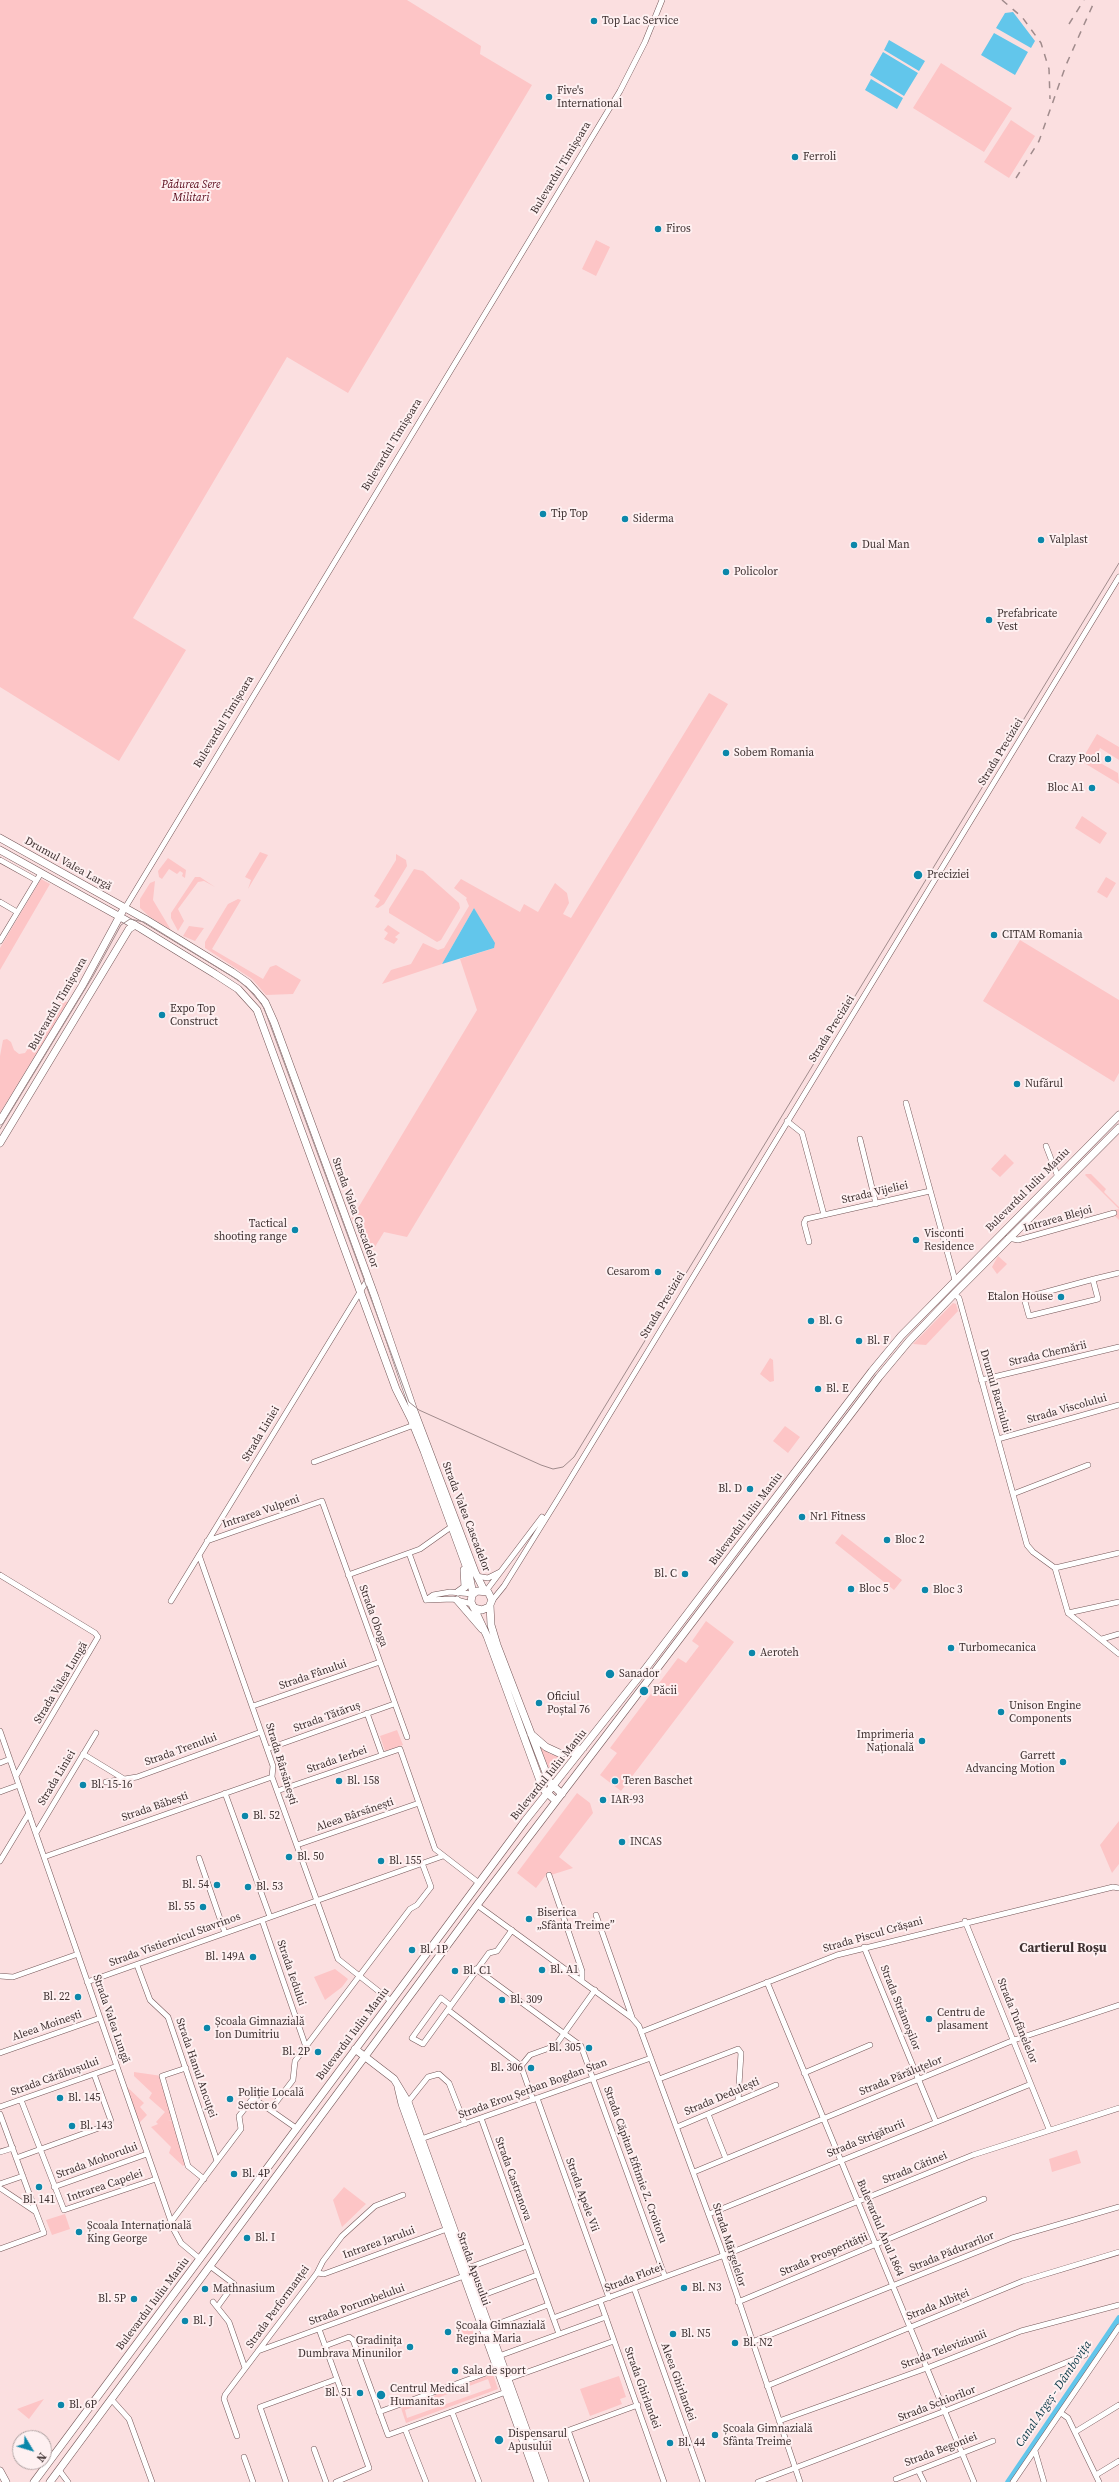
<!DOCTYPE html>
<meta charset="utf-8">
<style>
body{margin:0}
#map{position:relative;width:1119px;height:2482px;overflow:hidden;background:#fbdfe0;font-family:"Source Serif 4",serif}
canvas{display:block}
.north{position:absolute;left:12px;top:2430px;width:40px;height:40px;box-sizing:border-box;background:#fef0f1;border:1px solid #b1a4a4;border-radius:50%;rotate:128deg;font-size:11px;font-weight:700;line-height:16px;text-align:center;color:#3e3131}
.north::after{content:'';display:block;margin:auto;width:14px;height:18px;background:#0b87aa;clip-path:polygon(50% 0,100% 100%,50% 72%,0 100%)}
</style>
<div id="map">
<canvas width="1119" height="2482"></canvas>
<div class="north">N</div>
</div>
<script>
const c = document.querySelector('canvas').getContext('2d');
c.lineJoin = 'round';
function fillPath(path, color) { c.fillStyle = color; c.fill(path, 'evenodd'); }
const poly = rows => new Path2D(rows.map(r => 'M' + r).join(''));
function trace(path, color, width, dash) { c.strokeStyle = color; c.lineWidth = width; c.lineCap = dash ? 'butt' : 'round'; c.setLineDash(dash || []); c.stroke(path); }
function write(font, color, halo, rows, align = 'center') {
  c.font = font + ' "Source Serif 4",serif'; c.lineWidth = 4; c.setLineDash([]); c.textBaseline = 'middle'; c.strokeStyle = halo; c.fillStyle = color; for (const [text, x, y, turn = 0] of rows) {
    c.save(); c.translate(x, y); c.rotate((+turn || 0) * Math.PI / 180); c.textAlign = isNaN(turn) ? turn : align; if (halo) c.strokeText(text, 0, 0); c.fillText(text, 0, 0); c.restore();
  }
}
fillPath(poly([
 [0,0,407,0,481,46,480,54,532,85,348,393,287,357,133,618,186,650,119,761,0,687],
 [941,63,1012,108,984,152,913,108],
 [1011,120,1035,136,1009,178,984,162],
 [596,240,610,247,596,276,582,269],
 [709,693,728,704,407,1237,384,1232,367,1260,352,1218,477,1010,460,959,494,948,474,908,442,964,382,984,391,970,411,964,423,943,438,950,444,948,469,906,466,899,467,898,454,888,461,879,520,912,524,904,538,912,555,883,567,893,569,903,563,914,571,918],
 [1097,734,1119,747,1119,760,1100,748,1095,760,1118,773,1119,784,1081,761],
 [1082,816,1107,833,1100,844,1075,828],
 [260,852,268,855,248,889,251,880,245,877],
 [396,854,406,860,407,866,384,904,378,908,375,907,380,900,374,896,396,860],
 [168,858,186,870,185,878,182,876,183,873,180,871,177,874,169,869,162,879,159,877,158,871],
 [414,869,423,871,459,903,460,908,441,940,437,942,389,913,389,909],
 [195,877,200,877,215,887,204,881,198,882,178,909,184,921,178,931,171,918,171,913],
 [1106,877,1116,883,1107,898,1097,892],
 [41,879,50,884,0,970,0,948],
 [155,881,153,900,171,930,150,917,140,908,140,899,150,883],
 [238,899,241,900,212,949,263,979,270,967,276,965,301,980,293,994,266,995,252,979,205,948,205,942,228,904],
 [388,925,400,933,395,937,398,939,394,944,384,939,388,933,384,930],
 [189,926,204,928,195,941,183,936],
 [1020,940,1119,1000,1119,1073,1114,1082,983,1001],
 [61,1001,68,1002,0,1113,0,1056,3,1040,7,1039,11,1042,14,1050,19,1054,25,1053],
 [1005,1154,1014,1163,1000,1177,991,1169],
 [1086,1174,1091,1174,1106,1189,1104,1192,1119,1207,1119,1220,1115,1216,1114,1210,1119,1209,1085,1175],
 [998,1256,1007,1264,997,1274,992,1267],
 [953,1303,956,1304,958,1311,926,1345,913,1344],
 [770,1358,773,1360,774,1381,770,1382,760,1374],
 [785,1426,800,1437,788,1453,773,1441],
 [842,1534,902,1580,894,1590,835,1543],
 [706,1621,734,1642,621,1791,600,1775,617,1753,610,1748,678,1658,686,1663,699,1646,692,1641],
 [397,1730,403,1745,385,1751,380,1736],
 [540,1747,550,1754,562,1758,551,1773],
 [577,1793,590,1803,593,1813,559,1857,573,1868,551,1875,549,1871,536,1888,517,1873],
 [1119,1821,1119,1864,1112,1873,1100,1845],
 [335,1969,348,1979,342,1987,325,2000,314,1977],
 [134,2072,162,2076,174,2119,168,2121,174,2120,187,2163,183,2166,169,2153,171,2147,151,2127,158,2124,156,2122,165,2112,149,2098,152,2093,134,2076],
 [124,2084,144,2103,140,2107,147,2115,137,2125],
 [1077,2150,1081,2163,1052,2172,1049,2159],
 [344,2187,366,2204,342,2227,333,2200],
 [65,2214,70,2229,52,2235,46,2220],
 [471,2326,476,2341,467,2344,461,2329],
 [493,2374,498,2389,406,2423,401,2408],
 [488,2379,491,2388,407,2418,405,2410],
 [619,2376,626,2397,620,2399,622,2404,590,2416,580,2389],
 [44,2399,29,2419,17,2409]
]), '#fdc5c6');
fillPath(poly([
 [1013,12,1035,41,1031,48,996,28,1005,13],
 [994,33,1028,52,1015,75,981,55],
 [889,40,925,61,919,71,884,50],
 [883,52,918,73,904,96,870,75],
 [871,79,903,98,897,109,865,90],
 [474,908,495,943,494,948,442,964]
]), '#62c6eb');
trace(poly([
 [1008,2482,1119,2318]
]), '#62c6eb', 5.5);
const minor = poly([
 [0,860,36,880],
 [0,902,17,912],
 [125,908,620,91,645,42,662,0],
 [0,941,41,873],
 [906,1103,955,1280],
 [787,1121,802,1133,824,1215],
 [860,1139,876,1204],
 [1046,1146,1058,1177],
 [1008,1238,1018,1240,1114,1213],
 [809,1242,804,1223,806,1219,930,1191],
 [1093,1280,1098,1299,1029,1316,1024,1298,1094,1279,1119,1273],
 [954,1294,959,1298,1027,1545,1033,1552,1055,1568,1068,1613,1119,1654],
 [981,1380,1119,1347],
 [998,1439,1119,1405],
 [314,1462,414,1425],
 [1013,1494,1088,1465],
 [207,1541,322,1501,407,1737],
 [409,1553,426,1600],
 [199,1555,273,1766,272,1777,338,1959,391,2001],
 [1055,1568,1119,1553],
 [0,1575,95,1633,98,1637,16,1776],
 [348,1575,420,1549,451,1527],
 [476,1576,488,1578,500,1572],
 [486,1591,542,1517],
 [426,1600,433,1595,450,1592,473,1594],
 [426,1600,453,1599,472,1604],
 [171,1601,368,1279],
 [491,1602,504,1586,558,1499,1119,577],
 [1068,1613,1119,1602],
 [1102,1639,1119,1634],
 [253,1706,380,1662],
 [367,1713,382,1755],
 [0,1731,174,2230,181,2243,200,2259],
 [267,1749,394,1704],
 [83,1754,124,1779],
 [0,1763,10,1759],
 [106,1782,137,1777,261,1732],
 [277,1791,400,1749,435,1849,479,1883],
 [0,1792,19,1785],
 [225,1793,270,1917],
 [36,1833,96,1733],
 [297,1845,419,1803],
 [44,1857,272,1777],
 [199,1858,225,1933],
 [0,1861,29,1813],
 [549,1875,582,1971,582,1981],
 [477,1905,632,2018,639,2026,721,2248,800,2482],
 [596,1915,632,2017],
 [262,1920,306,2047],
 [965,1921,1049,2129],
 [864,1947,936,2122],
 [137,1965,150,2000,168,2017,217,2161],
 [476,1969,581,2046,665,2277],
 [0,1976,13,1977,78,1954],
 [87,1982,443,1856],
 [767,1982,974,2482],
 [450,2005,441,1998,412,2038,423,2044,489,1953,497,1951,512,1930],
 [448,2010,521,2066,533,2100],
 [641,2032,837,1955,1113,1887,1119,1888],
 [0,2053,100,2018],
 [521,2066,530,2055,555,2046,595,1990],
 [186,2068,162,2076,188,2166,204,2179],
 [804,2073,870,2045],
 [659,2079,738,2049,741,2053,738,2101],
 [537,2098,609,2298],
 [21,2100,64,2210,156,2179],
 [408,2102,428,2077,439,2074,449,2083,465,2124],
 [0,2107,117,2066],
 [271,2109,293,2080,295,2061,410,1909,417,1905,431,1887,422,1863],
 [0,2114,36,2212],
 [708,2114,726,2159],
 [481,2118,559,2334],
 [677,2127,776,2085],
 [421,2139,651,2058],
 [0,2152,13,2148],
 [16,2158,110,2124,111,2121,94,2074],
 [694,2172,1014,2040,1119,2005],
 [0,2184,23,2176],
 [54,2187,147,2154],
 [0,2188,36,2212,44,2233,0,2249],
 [709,2214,1031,2084],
 [171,2222,241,2129,239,2116,253,2098,296,2128],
 [210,2266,234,2284,218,2306],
 [468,2268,527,2246],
 [317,2273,324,2274,447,2229],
 [634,2288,703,2482],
 [478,2297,537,2275],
 [600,2301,664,2482],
 [213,2302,229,2322,245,2368],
 [738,2302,984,2199],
 [553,2318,730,2253,973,2155,1119,2108],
 [489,2327,548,2305],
 [319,2329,369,2468,336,2482],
 [752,2342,1012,2238,1119,2207],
 [325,2346,349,2337,353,2340,388,2435,506,2392],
 [258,2351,464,2276],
 [499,2356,606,2317],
 [508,2379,614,2341],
 [767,2386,1023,2281,1119,2252],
 [111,2399,129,2419,152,2482],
 [379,2412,497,2369],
 [452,2412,479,2482],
 [1061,2413,1068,2418,1099,2482],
 [779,2421,927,2368,1021,2331,1119,2305],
 [405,2429,426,2482],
 [568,2430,587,2482],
 [1075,2432,1119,2405],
 [237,2436,224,2399,225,2395,317,2273,323,2261,342,2236,375,2206,403,2195],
 [531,2444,638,2405],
 [314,2449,326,2482],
 [1035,2451,1044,2482],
 [244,2457,253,2482],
 [59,2470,68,2482],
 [918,2470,924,2482],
 [1096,2475,1119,2461],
 [896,2479,993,2441],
 [286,2482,260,2407,337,2379],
 [758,2482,945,2411,1085,2355],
 [1013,2482,1119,2327]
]);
const major = poly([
 [0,838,145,919,232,972,248,983,265,1002,274,1022,375,1297,414,1411,475,1572,484,1590],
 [0,850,140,928,215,974,238,989,257,1010,396,1389,411,1419,424,1451,469,1574,473,1594],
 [0,1121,82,986,122,912],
 [0,1143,129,929,135,925],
 [458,1592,465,1587,464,1570],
 [457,1600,482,1629],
 [490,1605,491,1625,497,1645,550,1783,562,1794],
 [474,1608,482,1610,489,1607,492,1600,488,1592,477,1591,472,1595,471,1602,487,1636,543,1789,556,1801],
 [531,1734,546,1747,559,1753,569,1753,583,1748],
 [355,2049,394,2079,408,2102,545,2482],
 [398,2087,402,2104,538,2482],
 [0,2471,6,2482],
 [34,2482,525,1821,646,1668,872,1371,901,1336,1119,1115],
 [50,2482,477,1905,879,1377,909,1341,954,1294,1119,1128]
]);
trace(minor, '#745758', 6);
trace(major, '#745758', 8);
trace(minor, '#fff', 5);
trace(major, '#fff', 7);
trace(poly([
 [0,1129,93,976,121,925,130,919,144,922,238,980,254,994,264,1008,409,1402,419,1410,541,1465,553,1469,563,1467,574,1457,1119,563]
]), '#a08b8c', 1);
trace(poly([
 [1002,0,1022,17,1041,43,1049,69,1050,99],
 [1069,24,1084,0],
 [1016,178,1039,141,1066,65,1095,0]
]), '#a08b8c', 1.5, [7, 7]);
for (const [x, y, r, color] of [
 [594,21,4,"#0b87aa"],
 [549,97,4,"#0b87aa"],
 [795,157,4,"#0b87aa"],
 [658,229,4,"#0b87aa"],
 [543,514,4,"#0b87aa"],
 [625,519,4,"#0b87aa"],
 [1041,540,4,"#0b87aa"],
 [854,545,4,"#0b87aa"],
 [726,572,4,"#0b87aa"],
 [989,620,4,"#0b87aa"],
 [726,753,4,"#0b87aa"],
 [1108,759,4,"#0b87aa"],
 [1092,788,4,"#0b87aa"],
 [918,875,5,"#0b87aa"],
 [994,935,4,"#0b87aa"],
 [162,1015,4,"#0b87aa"],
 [1017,1084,4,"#0b87aa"],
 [295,1230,4,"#0b87aa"],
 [916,1240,4,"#0b87aa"],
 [658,1272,4,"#0b87aa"],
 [1061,1297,4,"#0b87aa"],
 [811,1321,4,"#0b87aa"],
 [859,1341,4,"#0b87aa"],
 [818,1389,4,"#0b87aa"],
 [750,1489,4,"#0b87aa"],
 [802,1517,4,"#0b87aa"],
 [887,1540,4,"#0b87aa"],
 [685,1574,4,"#0b87aa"],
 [851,1589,4,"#0b87aa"],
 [925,1590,4,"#0b87aa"],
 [951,1648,4,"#0b87aa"],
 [752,1653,4,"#0b87aa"],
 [610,1674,5,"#0b87aa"],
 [644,1691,5,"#0b87aa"],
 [539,1703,4,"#0b87aa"],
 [1001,1712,4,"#0b87aa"],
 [922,1741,4,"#0b87aa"],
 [1063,1762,4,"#0b87aa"],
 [339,1781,4,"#0b87aa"],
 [615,1781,4,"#0b87aa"],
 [83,1785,4,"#0b87aa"],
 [603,1800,4,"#0b87aa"],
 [245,1816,4,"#0b87aa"],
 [622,1842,4,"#0b87aa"],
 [289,1857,4,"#0b87aa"],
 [381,1861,4,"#0b87aa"],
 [217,1885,4,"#0b87aa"],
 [248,1887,4,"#0b87aa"],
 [203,1907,4,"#0b87aa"],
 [529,1919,4,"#0b87aa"],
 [412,1950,4,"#0b87aa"],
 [253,1957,4,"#0b87aa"],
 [542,1970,4,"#0b87aa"],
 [455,1971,4,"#0b87aa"],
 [78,1997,4,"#0b87aa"],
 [502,2000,4,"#0b87aa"],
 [929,2019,4,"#0b87aa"],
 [207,2028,4,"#0b87aa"],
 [589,2048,4,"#0b87aa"],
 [318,2052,4,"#0b87aa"],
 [531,2068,4,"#0b87aa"],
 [60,2098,4,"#0b87aa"],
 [230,2099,4,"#0b87aa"],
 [72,2126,4,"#0b87aa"],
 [234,2174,4,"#0b87aa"],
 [39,2187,4,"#0b87aa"],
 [79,2232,4,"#0b87aa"],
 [247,2238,4,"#0b87aa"],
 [684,2288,4,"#0b87aa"],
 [205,2289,4,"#0b87aa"],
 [134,2299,4,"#0b87aa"],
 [185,2321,4,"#0b87aa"],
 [448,2332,4,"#0b87aa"],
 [673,2334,4,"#0b87aa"],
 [735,2343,4,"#0b87aa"],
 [410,2347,4,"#0b87aa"],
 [455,2371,4,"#0b87aa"],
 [360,2393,4,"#0b87aa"],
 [381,2395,5,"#0b87aa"],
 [61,2405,4,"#0b87aa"],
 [715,2435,4,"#0b87aa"],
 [499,2440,5,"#0b87aa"],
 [670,2443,4,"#0b87aa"]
]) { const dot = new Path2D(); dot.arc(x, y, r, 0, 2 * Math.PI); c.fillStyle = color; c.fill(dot); trace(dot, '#fef0f1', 1.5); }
write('11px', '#3e3131', '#fef0f1', [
 ["Top Lac Service",602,21],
 ["Five's",557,91],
 ["International",557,104],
 ["Ferroli",803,157],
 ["Firos",666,229],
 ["Tip Top",551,514],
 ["Siderma",633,519],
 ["Valplast",1049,540],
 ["Dual Man",862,545],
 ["Policolor",734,572],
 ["Prefabricate",997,614],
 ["Vest",997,627],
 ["Sobem Romania",734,753],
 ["Crazy Pool",1100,759,"right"],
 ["Bloc A1",1084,788,"right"],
 ["Preciziei",927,875],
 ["CITAM Romania",1002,935],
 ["Expo Top",170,1009],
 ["Construct",170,1022],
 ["Nufărul",1025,1084],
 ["Tactical",287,1224,"right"],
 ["shooting range",287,1237,"right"],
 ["Visconti",924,1234],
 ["Residence",924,1247],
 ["Cesarom",650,1272,"right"],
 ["Etalon House",1053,1297,"right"],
 ["Bl. G",819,1321],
 ["Bl. F",867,1341],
 ["Bl. E",826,1389],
 ["Bl. D",742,1489,"right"],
 ["Nr1 Fitness",810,1517],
 ["Bloc 2",895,1540],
 ["Bl. C",677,1574,"right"],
 ["Bloc 5",859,1589],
 ["Bloc 3",933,1590],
 ["Turbomecanica",959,1648],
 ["Aeroteh",760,1653],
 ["Sanador",619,1674],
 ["Păcii",653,1691],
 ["Oficiul",547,1697],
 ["Poștal 76",547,1710],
 ["Unison Engine",1009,1706],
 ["Components",1009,1719],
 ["Imprimeria",914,1735,"right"],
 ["Națională",914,1748,"right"],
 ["Garrett",1055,1756,"right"],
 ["Advancing Motion",1055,1769,"right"],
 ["Bl. 158",347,1781],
 ["Teren Baschet",623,1781],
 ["Bl. 15-16",91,1785],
 ["IAR-93",611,1800],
 ["Bl. 52",253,1816],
 ["INCAS",630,1842],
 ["Bl. 50",297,1857],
 ["Bl. 155",389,1861],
 ["Bl. 54",209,1885,"right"],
 ["Bl. 53",256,1887],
 ["Bl. 55",195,1907,"right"],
 ["Biserica",537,1913],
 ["„Sfânta Treime”",537,1926],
 ["Bl. 1P",420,1950],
 ["Bl. 149A",245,1957,"right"],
 ["Bl. A1",550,1970],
 ["Bl. C1",463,1971],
 ["Bl. 22",70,1997,"right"],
 ["Bl. 309",510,2000],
 ["Centru de",937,2013],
 ["plasament",937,2026],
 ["Școala Gimnazială",215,2022],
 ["Ion Dumitriu",215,2035],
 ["Bl. 305",581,2048,"right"],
 ["Bl. 2P",310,2052,"right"],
 ["Bl. 306",523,2068,"right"],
 ["Poliție Locală",238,2093],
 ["Sector 6",238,2106],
 ["Bl. 145",68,2098],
 ["Bl. 143",80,2126],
 ["Bl. 4P",242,2174],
 ["Bl. 141",39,2200,"center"],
 ["Școala Internațională",87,2226],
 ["King George",87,2239],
 ["Bl. I",255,2238],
 ["Bl. N3",692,2288],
 ["Mathnasium",213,2289],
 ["Bl. 5P",126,2299,"right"],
 ["Bl. J",193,2321],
 ["Școala Gimnazială",456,2326],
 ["Regina Maria",456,2339],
 ["Bl. N5",681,2334],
 ["Gradinița",402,2341,"right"],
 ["Dumbrava Minunilor",402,2354,"right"],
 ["Bl. N2",743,2343],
 ["Sala de sport",463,2371],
 ["Centrul Medical",390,2389],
 ["Humanitas",390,2402],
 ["Bl. 51",352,2393,"right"],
 ["Bl. 6P",69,2405],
 ["Școala Gimnazială",723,2429],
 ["Sfânta Treime",723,2442],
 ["Dispensarul",508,2434],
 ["Apusului",508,2447],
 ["Bl. 44",678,2443]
], 'left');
write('11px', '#3e3131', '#fef0f1', [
 ["Bulevardul Timișoara",561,168,-59],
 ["Bulevardul Timișoara",392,445,-59],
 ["Bulevardul Timișoara",224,722,-59],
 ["Strada Preciziei",1001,752,-59],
 ["Drumul Valea Largă",68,864,29],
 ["Bulevardul Timișoara",58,1004,-60],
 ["Strada Preciziei",832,1029,-58],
 ["Bulevardul Iuliu Maniu",1028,1190,-45],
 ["Strada Vijeliei",875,1193,-13],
 ["Strada Valea Cascadelor",355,1213,70],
 ["Intrarea Blejoi",1058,1219,-16],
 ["Strada Preciziei",663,1305,-59],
 ["Strada Chemării",1048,1354,-13],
 ["Drumul Bacriului",995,1391,74],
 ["Strada Viscolului",1067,1409,-16],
 ["Strada Liniei",261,1434,-59],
 ["Intrarea Vulpeni",261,1512,-19],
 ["Strada Valea Cascadelor",466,1517,69],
 ["Bulevardul Iuliu Maniu",746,1519,-53],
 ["Strada Oboga",373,1616,70],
 ["Strada Fânului",313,1675,-19],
 ["Strada Valea Lungă",61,1683,-59],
 ["Strada Tătăruș",327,1717,-20],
 ["Strada Trenului",181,1750,-20],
 ["Strada Ierbei",337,1760,-19],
 ["Strada Bârsănești",281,1764,73],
 ["Bulevardul Iuliu Maniu",549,1775,-51],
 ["Strada Liniei",57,1778,-59],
 ["Strada Băbești",155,1807,-19],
 ["Aleea Bârsănești",355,1815,-19],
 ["Strada Piscul Crășani",873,1935,-16],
 ["Strada Vistiernicul Stavrinos",175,1940,-20],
 ["Strada Iedului",291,1973,71],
 ["Strada Strămoșilor",900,2008,68],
 ["Strada Valea Lungă",111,2019,71],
 ["Strada Tufănelelor",1017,2021,68],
 ["Aleea Moinești",47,2026,-19],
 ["Bulevardul Iuliu Maniu",353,2034,-53],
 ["Strada Hanul Ancuței",196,2068,71],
 ["Strada Părăluțelor",901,2076,-22],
 ["Strada Cărăbușului",55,2077,-20],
 ["Strada Erou Șerban Bogdan Stan",533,2089,-20],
 ["Strada Dedulești",722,2097,-23],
 ["Strada Strigăturii",866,2139,-22],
 ["Strada Mohorului",97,2161,-20],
 ["Strada Căpitan Eftimie Z. Croitoru",635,2165,70],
 ["Strada Cătinei",915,2168,-22],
 ["Strada Castranova",513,2179,70],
 ["Intrarea Capelei",105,2186,-19],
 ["Strada Apele Vii",582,2195,70],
 ["Bulevardul Anul 1864",880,2228,67],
 ["Intrarea Jarului",379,2243,-20],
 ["Strada Mărgelelor",729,2245,72],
 ["Strada Pădurarilor",952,2252,-22],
 ["Strada Prosperității",824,2255,-23],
 ["Strada Apusului",473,2269,70],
 ["Strada Flotei",634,2278,-21],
 ["Bulevardul Iuliu Maniu",153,2304,-53],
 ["Strada Porumbelului",357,2305,-20],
 ["Strada Albiței",938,2305,-22],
 ["Strada Performanței",278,2307,-54],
 ["Strada Televiziunii",944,2350,-21],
 ["Aleea Ghirlandei",678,2382,70],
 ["Strada Ghirlandei",642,2388,70],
 ["Strada Schiorilor",937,2404,-21],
 ["Strada Begoniei",941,2450,-21]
]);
write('italic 11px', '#550516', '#fef0f1', [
 ["Pădurea Sere",191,185],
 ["Militari",191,198]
]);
write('italic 12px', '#063645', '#fef0f1', [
 ["Canal Argeș - Dâmbovița",1054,2394,-56]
]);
write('bold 13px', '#3e3131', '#fef0f1', [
 ["Cartierul Roșu",1063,1949]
]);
</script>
